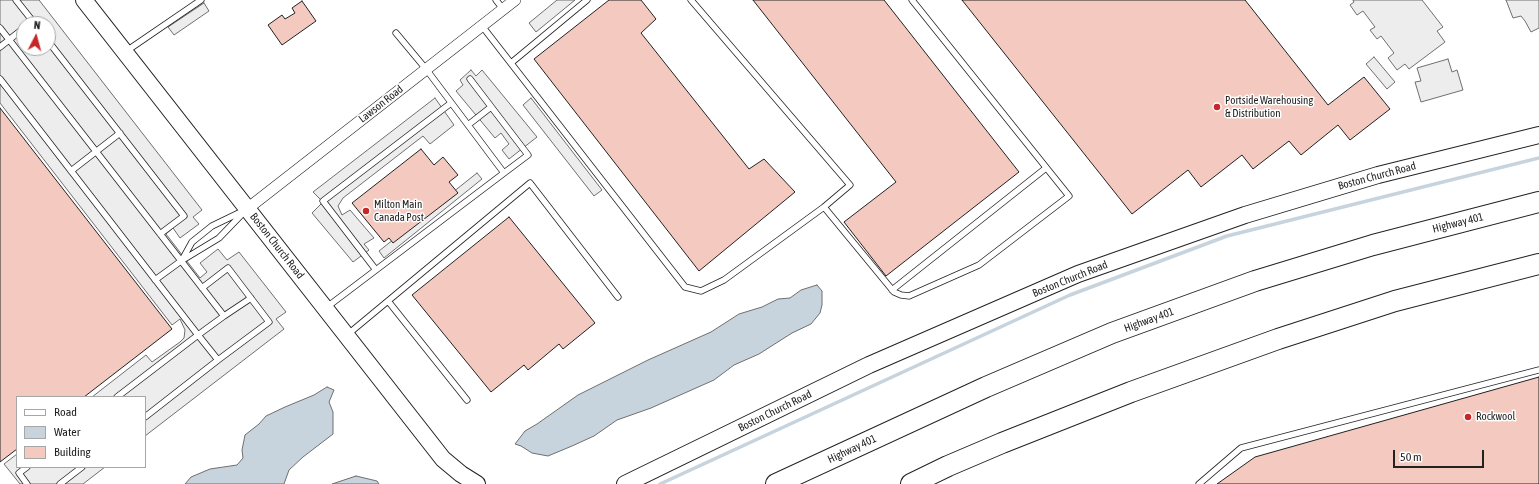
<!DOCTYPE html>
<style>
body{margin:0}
#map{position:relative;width:1539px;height:484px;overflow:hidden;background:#fff;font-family:"Asap Condensed",sans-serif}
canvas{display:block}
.legend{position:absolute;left:16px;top:396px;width:130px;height:72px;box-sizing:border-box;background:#fff;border:1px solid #a7a7a7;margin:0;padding:5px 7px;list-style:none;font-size:12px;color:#222}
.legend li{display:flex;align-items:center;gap:8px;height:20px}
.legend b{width:20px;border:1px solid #a7a7a7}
.north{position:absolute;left:16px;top:16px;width:40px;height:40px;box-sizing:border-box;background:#fff;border:1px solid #a7a7a7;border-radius:50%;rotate:6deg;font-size:11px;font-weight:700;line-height:16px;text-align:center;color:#222}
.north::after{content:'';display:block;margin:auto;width:14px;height:18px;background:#c62828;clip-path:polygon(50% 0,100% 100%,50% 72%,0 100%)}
.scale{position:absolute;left:1393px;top:450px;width:91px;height:18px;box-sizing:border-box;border:2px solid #222;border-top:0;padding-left:5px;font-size:12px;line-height:14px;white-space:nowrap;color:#222;-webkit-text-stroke:3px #fff;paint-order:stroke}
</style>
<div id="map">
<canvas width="1539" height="484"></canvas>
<ul class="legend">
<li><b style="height:5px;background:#fff"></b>Road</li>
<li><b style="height:11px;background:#c7d3dd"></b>Water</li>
<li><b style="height:11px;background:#f3c9c0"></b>Building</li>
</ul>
<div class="north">N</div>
<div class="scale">50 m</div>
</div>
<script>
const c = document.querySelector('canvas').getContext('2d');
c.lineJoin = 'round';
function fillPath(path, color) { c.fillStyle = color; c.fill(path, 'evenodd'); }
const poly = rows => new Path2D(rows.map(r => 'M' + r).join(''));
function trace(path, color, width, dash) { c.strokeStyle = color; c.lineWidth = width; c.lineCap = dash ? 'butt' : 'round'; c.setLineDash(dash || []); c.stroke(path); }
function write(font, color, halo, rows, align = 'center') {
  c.font = font + ' "Asap Condensed",sans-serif'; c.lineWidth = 3; c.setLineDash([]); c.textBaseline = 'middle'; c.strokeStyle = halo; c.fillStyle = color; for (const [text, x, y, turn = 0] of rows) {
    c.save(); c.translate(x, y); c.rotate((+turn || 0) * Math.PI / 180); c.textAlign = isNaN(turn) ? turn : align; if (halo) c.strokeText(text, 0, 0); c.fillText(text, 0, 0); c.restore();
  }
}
const parking = poly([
 [0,0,39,0,202,210,193,217,199,224,180,238,173,228,166,234,200,278,207,272,200,263,218,249,227,260,239,252,286,312,276,319,284,329,145,436,145,397,92,397,146,355,152,362,180,342,184,338,185,330,180,319,172,325,0,103,0,0],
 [24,24,48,24,48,48,24,48,24,24],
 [557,0,575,0,536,32,529,23,557,0],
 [1353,0,1422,0,1443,27,1437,31,1445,42,1409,69,1405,64,1397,70,1388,58,1394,53,1381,36,1377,39,1370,30,1375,27,1363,11,1357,15,1350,5,1354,2,1353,0],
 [1506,0,1539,0,1539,28,1531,32,1525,21,1521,16,1513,18,1506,0],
 [204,3,209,11,174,35,168,27,204,3],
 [1374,57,1395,82,1387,89,1366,64,1374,57],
 [1448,59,1452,72,1457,70,1463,90,1421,102,1415,82,1421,81,1417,68,1448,59],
 [471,70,476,76,482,70,537,137,509,159,502,150,509,144,501,133,495,138,456,91,463,85,460,80,471,70],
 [435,98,454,125,430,144,423,136,343,198,338,206,342,215,350,210,374,238,364,244,369,250,353,262,312,213,323,202,313,192,435,98],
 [531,98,602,190,594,196,523,105,531,98],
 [477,173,482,179,384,258,379,251,477,173],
 [17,454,17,467,105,467,83,484,20,484,4,464,17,454]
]);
fillPath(parking, '#ededed');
trace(parking, '#6f6f6f', 1);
const water = poly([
 [817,285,822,291,822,305,820,313,811,324,792,333,759,354,734,365,714,380,651,408,617,420,594,436,572,446,548,456,532,453,521,446,515,444,525,431,537,424,578,395,648,360,711,332,739,314,762,307,778,299,790,298,801,290,817,285],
 [327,387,334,390,329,402,333,412,333,434,303,457,289,470,284,484,185,484,191,477,210,469,237,465,243,458,242,450,245,435,259,424,266,416,285,407,314,395,327,387],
 [356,476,377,481,379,484,332,484,356,476]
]);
fillPath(water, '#c7d3dd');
trace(water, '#6f6f6f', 1);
trace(poly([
 [660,484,1070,295,1227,236,1539,158]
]), '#c7d3dd', 3.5);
const building = poly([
 [609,0,641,0,656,19,641,33,749,169,764,159,795,192,699,271,534,59,609,0],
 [753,0,884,0,1019,172,886,276,844,222,896,182,753,0],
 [962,0,1245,0,1328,105,1364,77,1390,109,1350,140,1338,125,1301,155,1289,141,1253,169,1242,155,1201,187,1188,170,1132,214,962,0],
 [302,1,316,21,282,45,268,25,282,15,285,19,295,13,292,8,302,1],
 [0,108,172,329,84,397,17,397,17,449,0,462,0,108],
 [421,149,434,165,443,157,458,175,449,182,458,193,393,243,389,238,384,242,352,203,421,149],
 [509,217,595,323,563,349,559,344,528,370,524,365,491,392,412,295,509,217],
 [1539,377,1539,484,1217,484,1255,457,1539,377]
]);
fillPath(building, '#f3c9c0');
trace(building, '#222', 1);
const lane = poly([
 [16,0,35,24],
 [496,0,503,9],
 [691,0,850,185,824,207],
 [482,26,685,287,701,291,724,280,824,207,894,292,901,295,909,296,979,265,1069,196,912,0],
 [0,28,224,316,198,335,218,360,145,417],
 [48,41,184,216,160,234],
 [0,47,24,28],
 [125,52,201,0],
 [511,63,587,0],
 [0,79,198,335,117,397],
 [470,79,528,155,504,173],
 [468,125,491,107],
 [71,171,120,133],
 [182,260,192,242,212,226,243,211],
 [376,270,323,201,451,103],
 [155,280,181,261,219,238,246,210],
 [202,288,228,268,269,322,218,360],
 [892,290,1046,168],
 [388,301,467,400],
 [327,307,504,173,426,69,396,33],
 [224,316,251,298],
 [347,335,530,183,618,297],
 [27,467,19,473,27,484],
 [60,484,82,467],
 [1199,484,1241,448,1539,370]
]);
const street = poly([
 [247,209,515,0]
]);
const secondary = poly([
 [84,0,443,459,461,474,477,484],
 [625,484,869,365,1078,274,1245,215,1378,175,1539,135]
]);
const highway = poly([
 [776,484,986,387,1112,333,1255,281,1373,245,1539,202],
 [911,484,948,466,1002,443,1131,392,1278,339,1395,301,1539,264]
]);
trace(lane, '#222', 7);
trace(street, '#222', 12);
trace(secondary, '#222', 18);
trace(highway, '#222', 22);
trace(lane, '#fff', 5.5);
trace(street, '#fff', 11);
trace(secondary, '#fff', 16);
trace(highway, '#fff', 20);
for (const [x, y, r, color] of [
 [1217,107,4,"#c62828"],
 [366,211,4,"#c62828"],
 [1468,417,4,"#c62828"]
]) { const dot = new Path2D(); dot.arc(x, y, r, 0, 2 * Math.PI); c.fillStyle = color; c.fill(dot); trace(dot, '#fff', 1.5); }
write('11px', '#222', '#fff', [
 ["Portside Warehousing",1225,101],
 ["& Distribution",1225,114],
 ["Milton Main",374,205],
 ["Canada Post",374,218],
 ["Rockwool",1476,417]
], 'left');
write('11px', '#222', '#fff', [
 ["Lawson Road",381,104,-38],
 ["Boston Church Road",1377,176,-15],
 ["Highway 401",1458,223,-14],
 ["Boston Church Road",277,246,52],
 ["Boston Church Road",1070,279,-22],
 ["Highway 401",1149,320,-20],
 ["Boston Church Road",775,411,-26],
 ["Highway 401",852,449,-25]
]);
</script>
